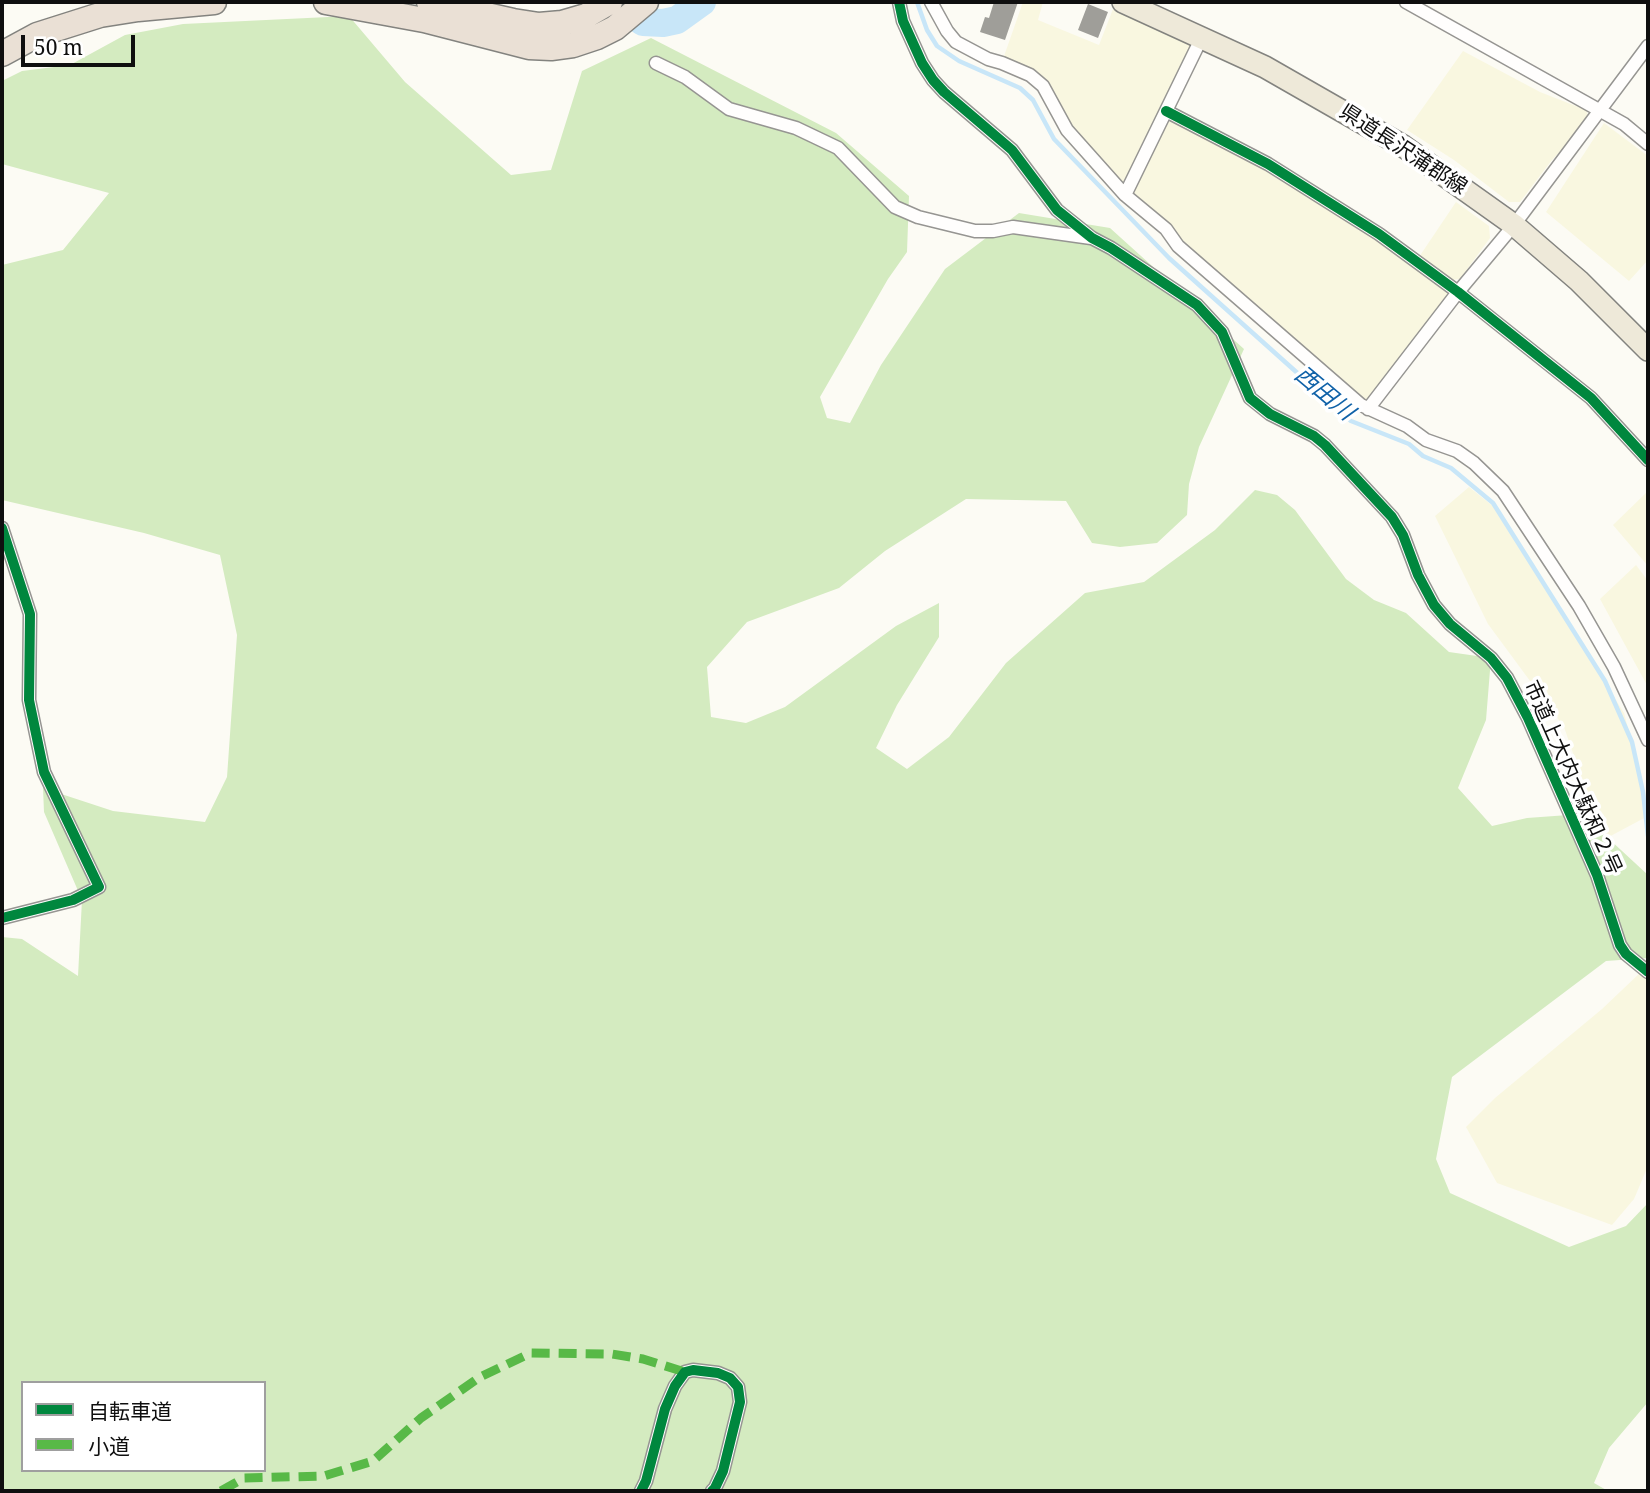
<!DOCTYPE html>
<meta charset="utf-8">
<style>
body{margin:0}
#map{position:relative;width:1650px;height:1493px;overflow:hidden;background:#fcfbf4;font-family:"Noto Serif","Noto Sans JP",serif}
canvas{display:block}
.frame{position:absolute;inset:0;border:4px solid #0f0f0f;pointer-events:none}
.legend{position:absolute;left:21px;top:1381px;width:245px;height:91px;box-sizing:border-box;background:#fff;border:2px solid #9f9f9f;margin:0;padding:9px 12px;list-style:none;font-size:21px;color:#0f0f0f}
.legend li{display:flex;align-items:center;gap:14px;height:35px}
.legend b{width:35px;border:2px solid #9f9f9f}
.scale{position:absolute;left:21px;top:35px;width:114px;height:32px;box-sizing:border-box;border:4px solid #0f0f0f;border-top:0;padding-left:9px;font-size:21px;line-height:24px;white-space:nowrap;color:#0f0f0f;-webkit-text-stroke:5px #fff;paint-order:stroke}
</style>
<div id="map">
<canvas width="1650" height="1493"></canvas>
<div class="frame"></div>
<ul class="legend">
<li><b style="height:9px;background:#00873e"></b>自転車道</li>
<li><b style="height:9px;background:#58b947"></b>小道</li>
</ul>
<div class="scale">50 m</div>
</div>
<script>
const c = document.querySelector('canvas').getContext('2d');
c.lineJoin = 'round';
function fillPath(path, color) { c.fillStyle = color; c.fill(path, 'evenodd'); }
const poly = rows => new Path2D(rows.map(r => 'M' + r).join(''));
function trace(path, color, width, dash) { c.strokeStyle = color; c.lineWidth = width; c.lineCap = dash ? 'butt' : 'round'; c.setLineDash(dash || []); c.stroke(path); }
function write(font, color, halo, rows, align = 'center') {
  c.font = font + ' "Noto Serif","Noto Sans JP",serif'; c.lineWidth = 7; c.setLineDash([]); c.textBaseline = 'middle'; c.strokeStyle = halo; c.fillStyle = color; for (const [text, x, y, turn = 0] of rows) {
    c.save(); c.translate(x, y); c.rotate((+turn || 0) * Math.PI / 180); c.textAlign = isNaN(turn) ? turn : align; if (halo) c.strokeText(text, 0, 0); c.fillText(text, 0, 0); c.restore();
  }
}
fillPath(poly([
 [1023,2,1043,2,1038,20,1099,45,1113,9,1191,43,1191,48,1126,184,1120,183,1068,122,1057,98,1045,82,1003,59],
 [1463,51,1540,92,1586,110,1588,115,1588,122,1552,160,1520,202,1509,202,1454,160,1407,130],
 [1174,121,1265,169,1377,239,1448,292,1448,298,1367,400,1362,401,1179,237,1171,226,1133,197,1133,190,1166,122],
 [1604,123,1648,156,1648,260,1629,281,1546,212],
 [1456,202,1489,226,1490,238,1460,279,1451,280,1419,257],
 [1469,487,1498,510,1624,713,1648,803,1648,816,1603,840,1564,727,1488,624,1435,516],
 [1648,491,1648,566,1613,525],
 [1636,565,1648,581,1648,687,1600,599],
 [1642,971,1648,976,1648,1166,1634,1199,1612,1225,1497,1183,1466,1127,1495,1098,1602,1009]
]), '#f9f7e0');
fillPath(poly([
 [349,16,405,82,511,175,551,170,582,71,651,38,836,133,909,196,907,252,888,279,820,397,827,418,850,423,881,365,945,269,1019,213,1110,228,1244,349,1199,447,1189,484,1187,515,1157,543,1120,547,1092,543,1066,501,966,499,885,551,839,588,747,622,707,667,711,717,746,723,785,707,896,626,939,603,939,637,897,705,876,748,907,769,949,737,1006,663,1085,593,1144,582,1215,530,1255,490,1277,495,1295,510,1346,579,1374,600,1406,613,1449,652,1491,658,1486,720,1458,788,1492,826,1527,818,1582,814,1648,875,1648,958,1606,961,1452,1077,1436,1159,1450,1193,1569,1247,1626,1226,1648,1203,1648,1402,1609,1448,1594,1483,1608,1491,2,1491,2,937,22,939,78,976,82,900,44,812,43,788,113,811,205,822,227,777,237,635,220,555,144,533,2,500,2,265,63,250,109,193,2,164,2,81,22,71,70,65,125,35,183,24],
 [23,1383,264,1383,264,1470,23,1470]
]), '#d4ebc0');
trace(poly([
 [917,2,927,30,937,46,959,61,1020,88,1033,100,1054,139,1169,258,1351,421,1409,444,1423,456,1451,468,1493,503,1605,681,1632,742,1643,792,1648,836]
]), '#c8e6f8', 4.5);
trace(poly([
 [614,2,643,22,663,23,677,20,702,2]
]), '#c8e6f8', 28);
fillPath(poly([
 [994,2,1018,2,1005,40,980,32,985,17,989,18],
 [1088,4,1108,12,1098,38,1078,30]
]), '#9f9e99');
const street = poly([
 [899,2,903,21,922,63,933,80,944,92,1012,150,1057,210,1092,238,1111,248,1197,305,1222,332,1250,398,1270,414,1314,436,1325,445,1392,517,1403,535,1418,575,1434,605,1450,624,1491,658,1507,678,1528,718,1597,875,1620,945,1626,954,1648,972],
 [931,2,947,31,956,42,988,59,1002,63,1030,75,1043,86,1067,130,1125,195,1166,229,1178,246,1361,405,1407,426,1426,440,1457,451,1474,463,1503,491,1579,606,1614,667,1648,740],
 [1406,2,1624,124,1648,144],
 [656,63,685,77,729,109,796,128,838,148,895,207,918,217,975,231,993,231,1013,227,1091,238],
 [1166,111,1268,164,1379,234,1458,292,1591,398,1648,460],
 [1125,195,1202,37],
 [1368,409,1458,292,1514,225,1648,46],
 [2,528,30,614,29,700,44,772,99,887,73,900,2,918],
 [641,1491,646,1481,665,1409,675,1386,685,1372,693,1370,718,1373,730,1378,738,1387,740,1402,723,1471,715,1488,712,1491]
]);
const primary = poly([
 [1123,2,1265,67,1403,146,1514,225,1579,281,1648,350]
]);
const highway = poly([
 [326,2,424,20,529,47,551,48,573,45,597,37,615,28,646,2],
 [429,2,513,21,539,25,562,23,586,16,610,2],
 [2,54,37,35,100,15,138,9,214,2]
]);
trace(street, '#969592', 15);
trace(primary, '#83837f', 24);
trace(highway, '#83837f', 27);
trace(street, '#fffefd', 12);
trace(primary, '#eee9d9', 21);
trace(highway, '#eae0d5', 24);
trace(poly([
 [221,1491,244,1478,324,1476,373,1461,421,1418,480,1377,531,1353,612,1354,643,1359,685,1372]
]), '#58b947', 9, [18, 9]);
trace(poly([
 [899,2,903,21,922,63,933,80,944,92,1012,150,1057,210,1092,238,1111,248,1197,305,1222,332,1250,398,1270,414,1314,436,1325,445,1392,517,1403,535,1418,575,1434,605,1450,624,1491,658,1507,678,1528,718,1597,875,1620,945,1626,954,1648,972],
 [1166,111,1268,164,1379,234,1458,292,1591,398,1648,460],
 [2,528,30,614,29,700,44,772,99,887,73,900,2,918],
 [641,1491,646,1481,665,1409,675,1386,685,1372,693,1370,718,1373,730,1378,738,1387,740,1402,723,1471,715,1488,712,1491]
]), '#00873e', 10);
write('21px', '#0f0f0f', '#fff', [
 ["県道長沢蒲郡線",1403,150,33],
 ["市道上大内大駄和２号",1572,778,66]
]);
write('italic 23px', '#1062a8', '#fff', [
 ["西田川",1324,394,40]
]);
</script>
